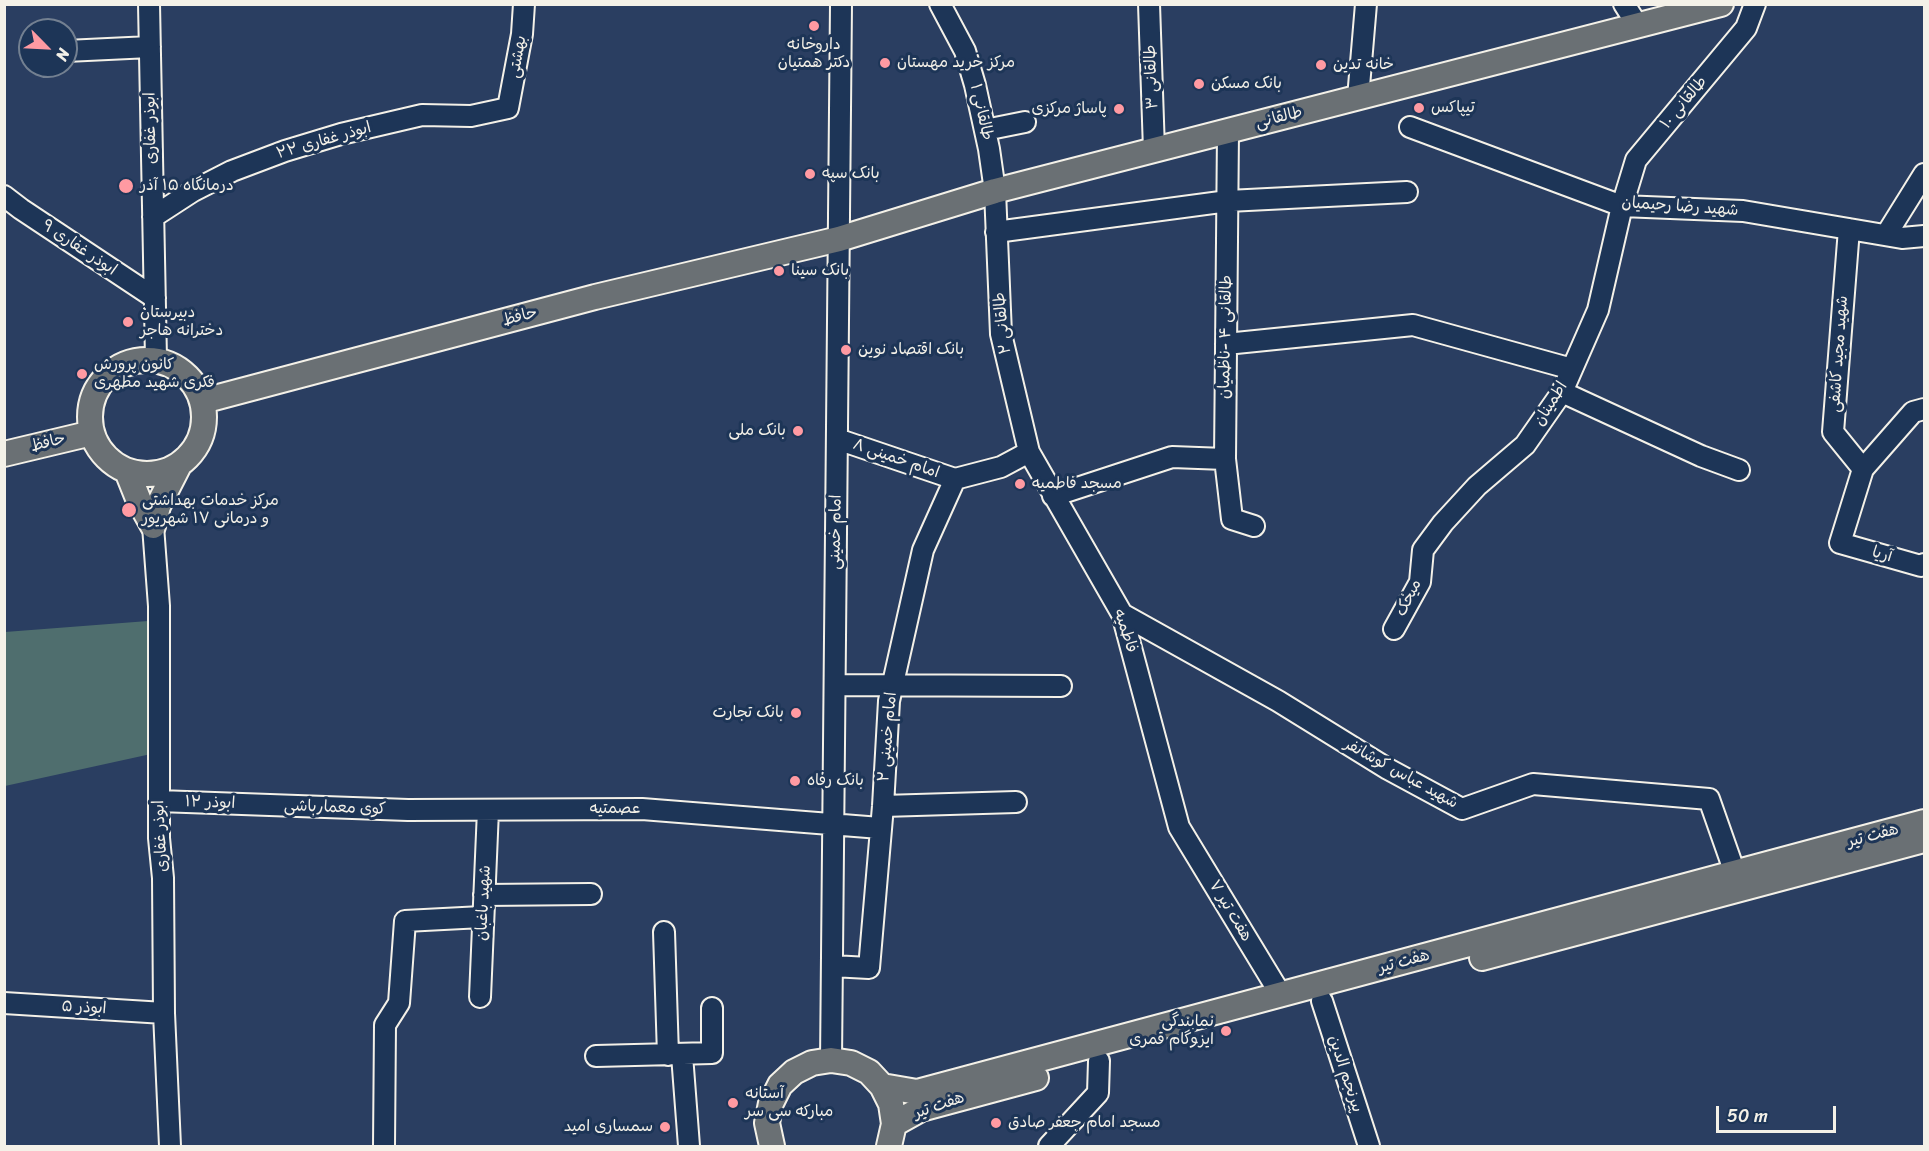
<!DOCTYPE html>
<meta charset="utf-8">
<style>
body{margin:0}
#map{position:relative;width:1929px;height:1151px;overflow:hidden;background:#2a3e61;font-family:Sriracha,sans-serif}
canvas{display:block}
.frame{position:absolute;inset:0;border:6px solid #f4f1e8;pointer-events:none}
.north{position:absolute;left:18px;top:18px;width:60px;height:60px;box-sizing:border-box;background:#1d3557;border:2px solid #738091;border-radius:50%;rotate:114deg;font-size:16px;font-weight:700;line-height:24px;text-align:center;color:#f4f1e8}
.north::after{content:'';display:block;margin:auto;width:21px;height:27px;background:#ff9aa2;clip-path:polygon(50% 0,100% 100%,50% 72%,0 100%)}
.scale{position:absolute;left:1716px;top:1106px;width:120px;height:27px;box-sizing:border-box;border:3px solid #f4f1e8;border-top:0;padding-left:8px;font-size:18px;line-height:21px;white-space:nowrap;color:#f4f1e8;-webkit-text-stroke:4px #1d3557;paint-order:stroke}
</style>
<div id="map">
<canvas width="1929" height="1151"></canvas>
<div class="frame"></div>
<div class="north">N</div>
<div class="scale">50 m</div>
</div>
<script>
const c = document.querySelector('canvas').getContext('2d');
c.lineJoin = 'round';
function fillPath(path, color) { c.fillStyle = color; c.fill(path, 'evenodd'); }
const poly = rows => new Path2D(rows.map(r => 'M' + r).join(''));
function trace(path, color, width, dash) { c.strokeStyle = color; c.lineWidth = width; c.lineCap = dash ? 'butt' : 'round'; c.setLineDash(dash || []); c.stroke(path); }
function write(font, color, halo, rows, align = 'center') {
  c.font = font + ' Sriracha,"Playpen Sans Arabic",sans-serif'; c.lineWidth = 6; c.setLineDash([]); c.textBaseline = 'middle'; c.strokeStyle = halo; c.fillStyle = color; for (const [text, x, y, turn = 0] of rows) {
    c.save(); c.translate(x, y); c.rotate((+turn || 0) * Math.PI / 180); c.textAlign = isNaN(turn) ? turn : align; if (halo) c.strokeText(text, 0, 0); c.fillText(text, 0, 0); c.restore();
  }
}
fillPath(poly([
 [148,621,151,754,5,786,5,632]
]), '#4f6e6e');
const minor = poly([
 [149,4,156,359],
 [940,4,965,51,975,85,989,149,995,191,1001,334,1029,452,1122,614,1179,827,1281,995],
 [1149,4,1154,150],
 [1624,4,1638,26],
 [66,51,150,47],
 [1358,98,1366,4],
 [1410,127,1622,206,1743,211,1902,238,1924,236],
 [985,130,1025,122],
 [1228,131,1225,459,1232,519,1254,526],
 [4,196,21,209,155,298],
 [153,217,193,191,232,171,285,151,341,134,422,115,471,116,508,108,522,34,524,4],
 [1849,229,1833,432,1863,469],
 [996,232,1228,201,1407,192],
 [1886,235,1924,174],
 [1226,344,1413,325,1572,369],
 [1562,392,1701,456,1739,470],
 [1924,409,1913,412,1863,469,1840,543,1921,566,1924,564],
 [837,439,955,479],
 [955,479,1001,467,1029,452],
 [1053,496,1172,457,1225,459],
 [153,526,159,606,159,838,163,878,164,1013,170,1146],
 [1122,614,1278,701,1388,769,1462,809,1533,784,1709,799,1735,873],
 [1394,629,1420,582,1423,550,1443,523,1477,486,1525,445,1562,392,1598,310,1622,206,1636,160,1746,28,1755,4],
 [835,685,1061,686],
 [159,801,408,810,642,809,880,828],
 [883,806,1016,802],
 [484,895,591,894],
 [664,932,668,1055],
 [832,966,869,968,883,806,889,701,923,550,955,479],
 [480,997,488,810],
 [1322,1001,1369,1146],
 [4,1003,164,1013],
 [682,1055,689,1146],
 [596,1056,712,1053,712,1008],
 [831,1060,841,4],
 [384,1146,385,1025,399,1003,405,921,482,917],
 [1049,1146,1098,1093,1099,1061]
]);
const major = poly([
 '90 417a57 57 0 1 1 114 0a57 57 0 1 1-114 0Z',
 [203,401,595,297,839,239,995,191,1721,4],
 [4,454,92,433],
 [127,471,139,501,153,526,158,506,179,465],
 [1482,958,1924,840],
 [882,1086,917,1092,1924,822],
 [894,1124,921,1109,1036,1078],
 [772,1146,767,1123,771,1103,780,1085,794,1072,812,1063,831,1060,851,1063,869,1072,882,1086,891,1104,894,1124,889,1146]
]);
trace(minor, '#f4f1e8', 24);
trace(major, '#f4f1e8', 28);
trace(minor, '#1d3557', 20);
trace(major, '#6a7074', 24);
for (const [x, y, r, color] of [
 [814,26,6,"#ff9aa2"],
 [885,63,6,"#ff9aa2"],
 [1321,65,6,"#ff9aa2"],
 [1199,84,6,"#ff9aa2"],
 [1419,108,6,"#ff9aa2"],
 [1119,109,6,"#ff9aa2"],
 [810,174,6,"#ff9aa2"],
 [126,186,8,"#ff9aa2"],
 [779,271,6,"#ff9aa2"],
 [128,322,6,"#ff9aa2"],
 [846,350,6,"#ff9aa2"],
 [82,374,6,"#ff9aa2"],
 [798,431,6,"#ff9aa2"],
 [1020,484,6,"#ff9aa2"],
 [129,510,8,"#ff9aa2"],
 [796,713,6,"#ff9aa2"],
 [795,781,6,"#ff9aa2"],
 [1226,1031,6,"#ff9aa2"],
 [733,1103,6,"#ff9aa2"],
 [996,1123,6,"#ff9aa2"],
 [665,1127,6,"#ff9aa2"]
]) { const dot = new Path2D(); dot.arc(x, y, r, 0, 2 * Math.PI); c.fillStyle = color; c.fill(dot); trace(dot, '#1d3557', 2); }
write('16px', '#f4f1e8', '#1d3557', [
 ["داروخانه",814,45,"center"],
 ["دکتر همتیان",814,63,"center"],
 ["مرکز خرید مهستان",897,63],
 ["خانه تدین",1333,65],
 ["بانک مسکن",1211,84],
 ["تیپاکس",1431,108],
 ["پاساژ مرکزی",1107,109,"right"],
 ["بانک سپه",822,174],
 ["درمانگاه ۱۵ آذر",140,186],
 ["بانک سینا",791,271],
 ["دبیرستان",140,313],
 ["دخترانه هاجر",140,331],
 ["بانک اقتصاد نوین",858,350],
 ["کانون پرورش",94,365],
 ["فکری شهید مطهری",94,383],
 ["بانک ملی",786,431,"right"],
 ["مسجد فاطمیه",1032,484],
 ["مرکز خدمات بهداشتی",142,501],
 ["و درمانی ۱۷ شهریور",142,519],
 ["بانک تجارت",784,713,"right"],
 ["بانک رفاه",807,781],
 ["نمایندگی",1214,1022,"right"],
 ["ایزوگام قمری",1214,1040,"right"],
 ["آستانه",745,1094],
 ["مبارکه سی سر",745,1112],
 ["مسجد امام جعفر صادق",1008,1123],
 ["سمساری امید",653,1127,"right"]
], 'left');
write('16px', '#f4f1e8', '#1d3557', [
 ["بهشتی",518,57,-80],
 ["طالقانی ۳",1152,77,-92],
 ["طالقانی ۱۰",1684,103,-50],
 ["طالقانی ۱",981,112,77],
 ["طالقانی",1279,118,-14],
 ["ابوذر غفاری",151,128,-91],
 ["ابوذر غفاری ۲۲",324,141,-16],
 ["شهید رضا رحیمیان",1680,207,4],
 ["ابوذر غفاری ۹",79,248,34],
 ["حافظ",520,317,-15],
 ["طالقانی ۲",1003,323,-96],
 ["طالقانی ۴ -ناظمیان",1226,337,-89],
 ["شهید مجید کاشفی",1839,354,-86],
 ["اطمینان",1551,404,-58],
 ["حافظ",48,443,-14],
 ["امام خمینی ۸",896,459,19],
 ["امام خمینی",836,532,-89],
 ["آریا",1882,555,16],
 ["میخک",1409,598,-64],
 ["فاطمیه",1125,631,72],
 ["امام خمینی ۲",888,737,-85],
 ["شهید عباس کوشانفر",1401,774,29],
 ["ابوذر ۱۲",210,803,2],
 ["کوی معمارباشی",335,808,2],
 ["عصمتیه",615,809],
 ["ابوذر غفاری",161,836,-93],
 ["هفت تیر",1873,836,-15],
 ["شهید باغبان",484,903,-87],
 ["هفت تیر ۷",1230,911,59],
 ["هفت تیر",1404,962,-15],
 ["ابوذر ۵",84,1008,3],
 ["پیرنجم الدین",1345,1074,72],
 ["هفت تیر",939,1106,-19]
]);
</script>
